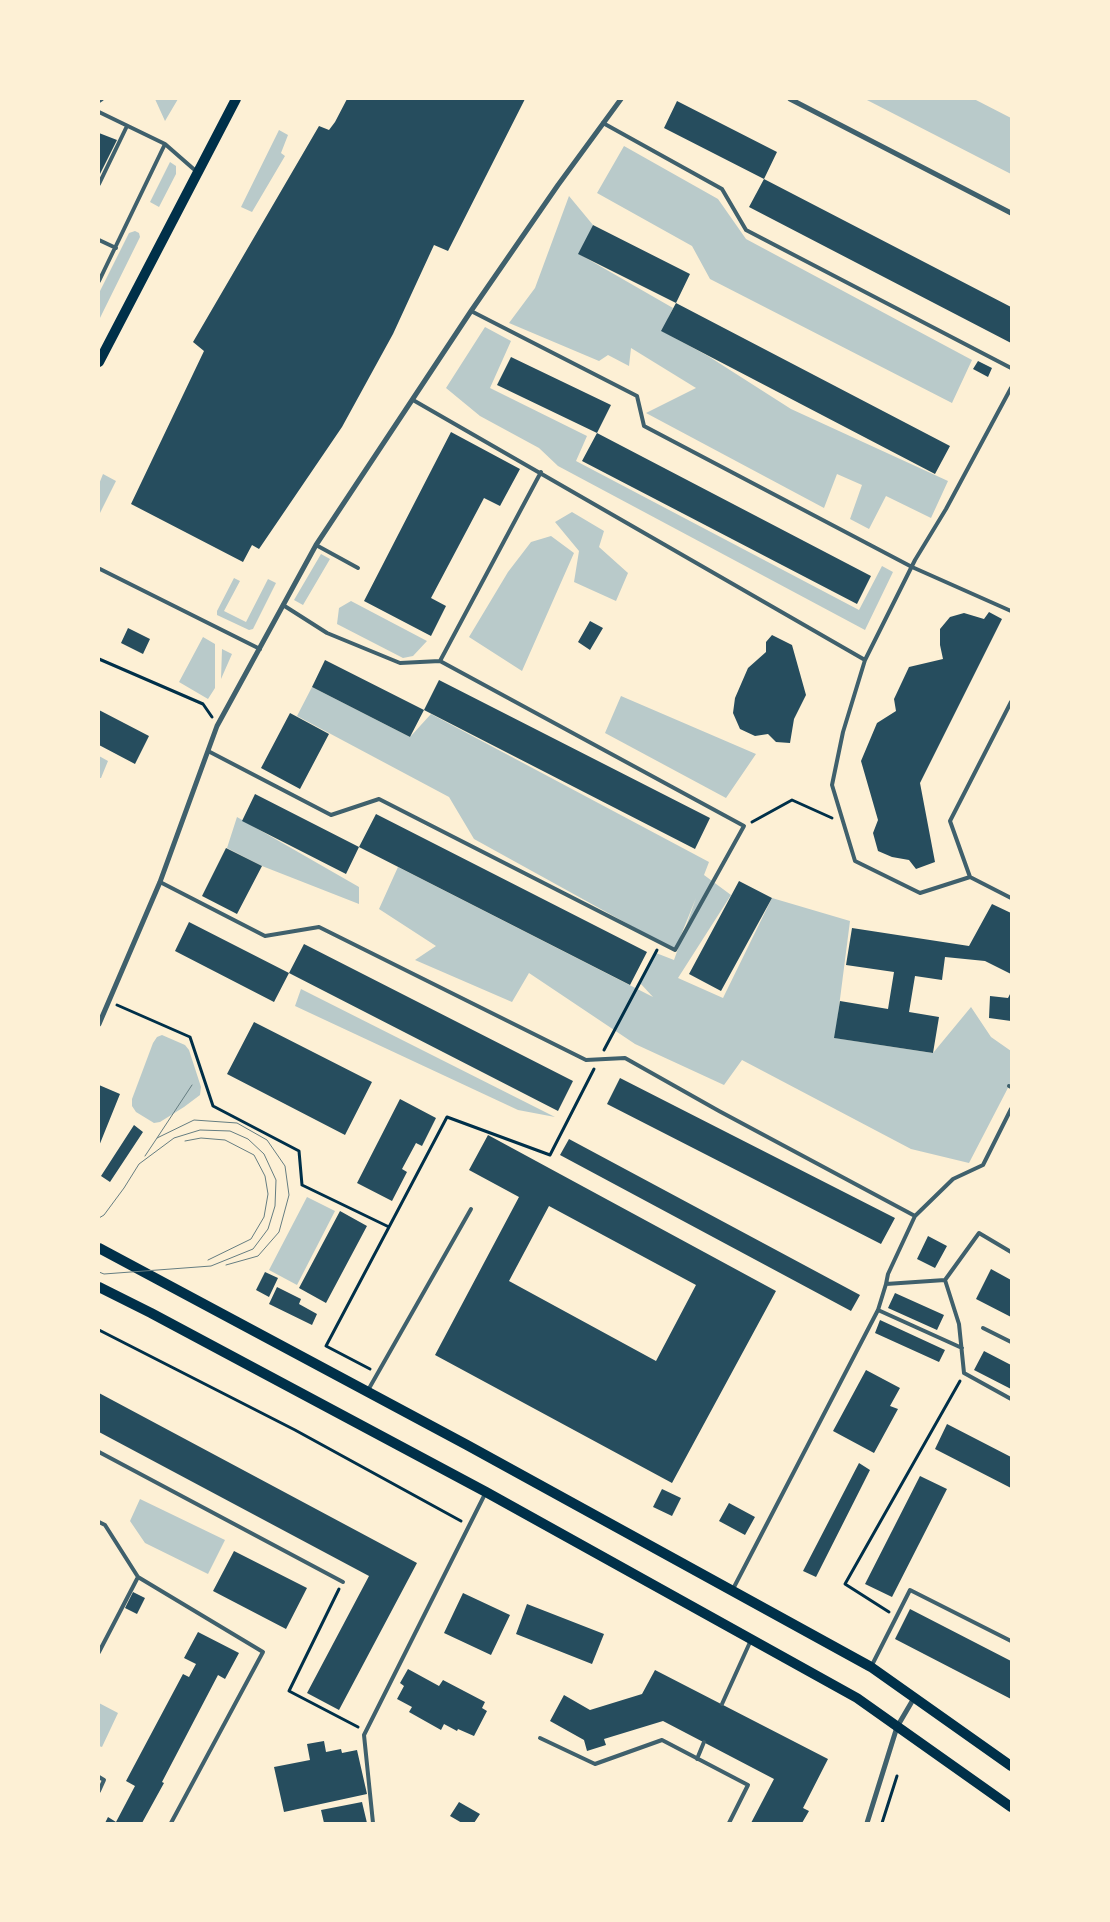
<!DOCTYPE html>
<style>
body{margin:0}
#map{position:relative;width:1110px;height:1922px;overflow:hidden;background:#fdf0d5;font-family:"Open Sans",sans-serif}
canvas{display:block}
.frame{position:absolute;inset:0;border:100px solid #fdf0d5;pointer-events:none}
</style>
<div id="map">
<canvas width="1110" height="1922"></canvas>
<div class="frame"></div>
</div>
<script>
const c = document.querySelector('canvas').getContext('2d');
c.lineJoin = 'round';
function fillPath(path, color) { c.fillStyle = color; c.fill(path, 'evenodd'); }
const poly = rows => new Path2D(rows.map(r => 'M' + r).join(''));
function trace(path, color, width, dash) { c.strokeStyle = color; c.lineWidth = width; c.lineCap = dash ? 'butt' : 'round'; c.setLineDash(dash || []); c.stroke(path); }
fillPath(poly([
 [155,99,178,99,165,121],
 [865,99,974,99,1011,118,1011,174],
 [279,130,288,135,281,153,285,156,252,212,241,207],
 [624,146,718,199,746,239,972,360,952,403,710,279,692,246,597,193],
 [170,162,176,166,176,174,159,207,150,202],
 [569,196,593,225,579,254,673,308,662,331,708,356,791,409,948,481,931,518,886,496,869,529,850,519,862,485,837,474,824,508,646,413,696,388,631,348,629,366,608,355,599,361,509,323,535,288],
 [135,231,139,233,140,237,99,320,99,293,129,233],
 [485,327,511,341,490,388,587,436,576,461,859,610,882,566,893,572,865,630,558,466,539,448,480,416,446,388],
 [103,474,116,481,99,515,99,484],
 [572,512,604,531,599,547,628,573,616,601,574,582,579,551,555,522],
 [551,536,574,553,522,671,469,637,508,572,531,542],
 [321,554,330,559,303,605,294,600],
 [234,578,240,581,224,611,246,622,268,579,276,583,253,629,249,630,217,615,217,611],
 [351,601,427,641,413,656,403,658,337,624,339,608],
 [203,637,215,644,215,688,208,699,179,682],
 [222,649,232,654,221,679],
 [312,687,410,737,431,714,709,862,704,875,731,895,678,978,723,998,772,898,850,921,835,1038,933,1053,971,1007,991,1037,1011,1051,1011,1082,969,1163,911,1149,742,1060,724,1085,635,1044,529,973,512,1002,415,960,436,946,379,909,398,867,653,997,640,983,656,953,674,960,696,898,675,950,474,839,449,797,297,716],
 [621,696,756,754,726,798,605,733],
 [99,756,108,761,101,778,99,778],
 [237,817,359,887,359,904,262,866,227,848],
 [301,989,555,1117,518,1110,295,1006],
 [162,1035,185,1045,189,1050,201,1087,200,1095,184,1107,160,1122,154,1123,136,1112,132,1106,132,1099,153,1043,157,1037],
 [307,1197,335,1211,297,1285,269,1270],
 [140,1499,225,1540,208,1574,145,1543,130,1521],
 [99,1703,118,1713,102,1747,99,1746]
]), '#b9caca');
fillPath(poly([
 [347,99,525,99,448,251,434,245,393,334,342,427,259,549,252,545,243,562,131,504,204,351,193,342,319,126,329,130,335,122],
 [677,101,777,152,764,179,1011,307,1011,343,749,207,764,179,664,128],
 [99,133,117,140,99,176],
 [593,225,690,274,676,303,578,254],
 [676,303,950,446,935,474,661,331],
 [511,357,611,405,597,433,871,576,857,604,582,461,597,433,497,385],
 [978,361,992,368,988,377,973,369],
 [451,432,520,469,500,506,484,498,431,598,446,606,431,636,364,601],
 [989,612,1002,619,920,783,935,862,916,869,909,860,892,857,878,851,873,833,878,820,861,761,877,723,896,711,894,699,909,667,943,659,940,645,940,629,950,617,964,613,984,619],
 [590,621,603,628,590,650,578,642],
 [128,628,150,639,143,654,121,643],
 [772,635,792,645,806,695,794,719,790,743,776,742,768,734,755,736,740,729,733,713,735,698,748,668,766,652,766,642],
 [325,660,424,710,410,737,312,687],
 [439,680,710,818,695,849,424,710],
 [99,710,149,736,135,764,99,745],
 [290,713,329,734,300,789,261,768],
 [255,794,359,847,346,874,242,821],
 [376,814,647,952,630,985,359,847],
 [226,848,262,866,237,914,202,896],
 [739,881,772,898,721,991,689,974],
 [992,904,1011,913,1011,974,985,961,945,957,942,980,915,976,909,1012,939,1017,933,1053,834,1038,840,1001,888,1009,894,972,846,965,852,928,969,946],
 [189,922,289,973,274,1002,175,951],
 [304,944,573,1081,558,1111,289,973],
 [1011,992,1011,1021,989,1018,990,996,1008,998],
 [254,1022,372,1082,345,1135,227,1074],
 [620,1078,895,1218,881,1244,607,1104],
 [99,1085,120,1094,99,1146],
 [400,1099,436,1118,422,1146,416,1143,402,1169,407,1172,392,1201,357,1183],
 [134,1125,143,1132,110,1182,101,1176],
 [488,1135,776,1291,672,1483,435,1355,519,1197,469,1170],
 [549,1206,696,1285,656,1361,509,1281],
 [569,1139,860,1295,851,1311,560,1155],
 [340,1211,367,1226,326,1303,299,1288],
 [928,1236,947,1246,935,1268,917,1259],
 [991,1269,1011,1280,1011,1317,976,1299],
 [265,1272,278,1278,269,1297,256,1290],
 [277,1287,301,1299,299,1304,317,1314,312,1325,269,1304],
 [895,1293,944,1315,937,1330,888,1308],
 [880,1320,945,1350,939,1362,875,1333],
 [984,1351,1011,1365,1011,1389,974,1370],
 [866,1370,900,1388,890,1406,898,1409,874,1453,833,1431],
 [99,1393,417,1563,339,1710,307,1693,369,1576,99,1432],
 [947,1424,1011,1457,1011,1488,935,1449],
 [859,1463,870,1470,816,1577,803,1571],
 [920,1476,947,1489,892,1597,865,1584],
 [662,1489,681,1498,672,1516,653,1507],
 [729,1503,755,1517,745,1535,719,1521],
 [234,1551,307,1588,286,1629,213,1591],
 [133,1592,145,1598,137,1614,125,1608],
 [463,1593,510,1615,491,1655,444,1633],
 [527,1604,604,1634,592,1664,516,1634],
 [910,1609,1011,1661,1011,1699,895,1639],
 [198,1632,239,1653,225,1679,218,1675,162,1782,164,1783,142,1823,105,1823,108,1817,116,1822,135,1786,126,1781,183,1674,189,1677,196,1664,184,1658],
 [408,1669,439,1686,443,1680,485,1702,482,1708,487,1711,474,1736,458,1729,457,1731,444,1724,441,1730,409,1712,412,1707,397,1699,404,1686,400,1683],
 [655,1670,828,1759,803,1808,809,1811,802,1823,751,1823,774,1779,663,1721,604,1739,606,1745,587,1751,584,1740,550,1721,564,1695,590,1710,642,1694],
 [324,1741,326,1752,341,1749,342,1753,357,1750,367,1794,284,1812,274,1767,310,1760,307,1744],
 [362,1802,367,1823,324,1823,321,1810],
 [459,1802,480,1814,474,1823,462,1823,450,1816]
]), '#264d5e');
trace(poly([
 [99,659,203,704,212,717],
 [752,822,792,800,832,818],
 [117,1005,190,1037,213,1106,299,1151,302,1185,389,1227,447,1117,550,1155,594,1069],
 [604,1050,657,950],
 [99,1330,295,1430,461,1521],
 [370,1369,326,1346,389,1227],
 [339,1589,289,1691,358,1727],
 [889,1612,845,1584,960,1381],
 [882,1823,897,1776]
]), '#003049', 3);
trace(poly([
 [99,101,102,99],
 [99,112,165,144,197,172],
 [603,123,722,189,746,230,1011,368],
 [99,184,127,126],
 [99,240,116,248],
 [99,281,165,144],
 [471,311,637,396,644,426,912,567,1011,611],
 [413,400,865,660,915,560,946,509,1011,388],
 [316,545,358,568],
 [99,569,100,569,260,649],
 [865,660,843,732,832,785,855,861,920,893,970,877,1011,898],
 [440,661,541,472],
 [208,751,331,815,379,799,675,950,744,826,440,661,400,663,327,633,283,605],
 [970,877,950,821,1011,702],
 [160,882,265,936,319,927,586,1060,625,1058,719,1111,915,1216,888,1274,886,1284],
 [1009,1086,1011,1087],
 [915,1216,953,1179,983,1165,1011,1109],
 [945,1280,959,1324,964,1373,1011,1399],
 [878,1310,962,1348],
 [983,1328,1011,1342],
 [367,1392,471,1209],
 [99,1452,343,1582],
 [99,1522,105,1525,138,1577,263,1652,171,1823],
 [733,1589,878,1310,886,1284,945,1280,979,1233,1011,1252],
 [99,1652,138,1577],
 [872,1665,910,1590,1011,1641],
 [722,1704,751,1640],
 [540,1738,595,1764,662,1740,748,1785,729,1823],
 [697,1759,704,1742],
 [99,1777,104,1780,99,1791],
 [373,1823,364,1735,486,1492]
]), '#3f606c', 4);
trace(poly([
 [790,99,1011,213],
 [99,1024,160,882,217,726,316,545,471,311,558,185,621,99],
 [867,1823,897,1727,914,1698]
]), '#3f606c', 5);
trace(poly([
 [99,362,236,99],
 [99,1248,467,1445,871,1667,1011,1766],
 [99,1287,151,1313,486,1492,857,1698,1011,1807]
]), '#003049', 10);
trace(poly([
 [157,1138,192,1085],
 [185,1141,201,1138,225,1140,254,1155,265,1176,268,1194,264,1217,251,1239,208,1260],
 [145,1156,157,1138,194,1120,237,1123,267,1140,285,1166,289,1195,279,1232,258,1256,226,1265],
 [99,1218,104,1215,124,1188,139,1164,174,1138,200,1130,230,1131,248,1139,264,1154,276,1180,275,1206,268,1229,253,1249,211,1266,104,1274,99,1272]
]), '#657d81', 1);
</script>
